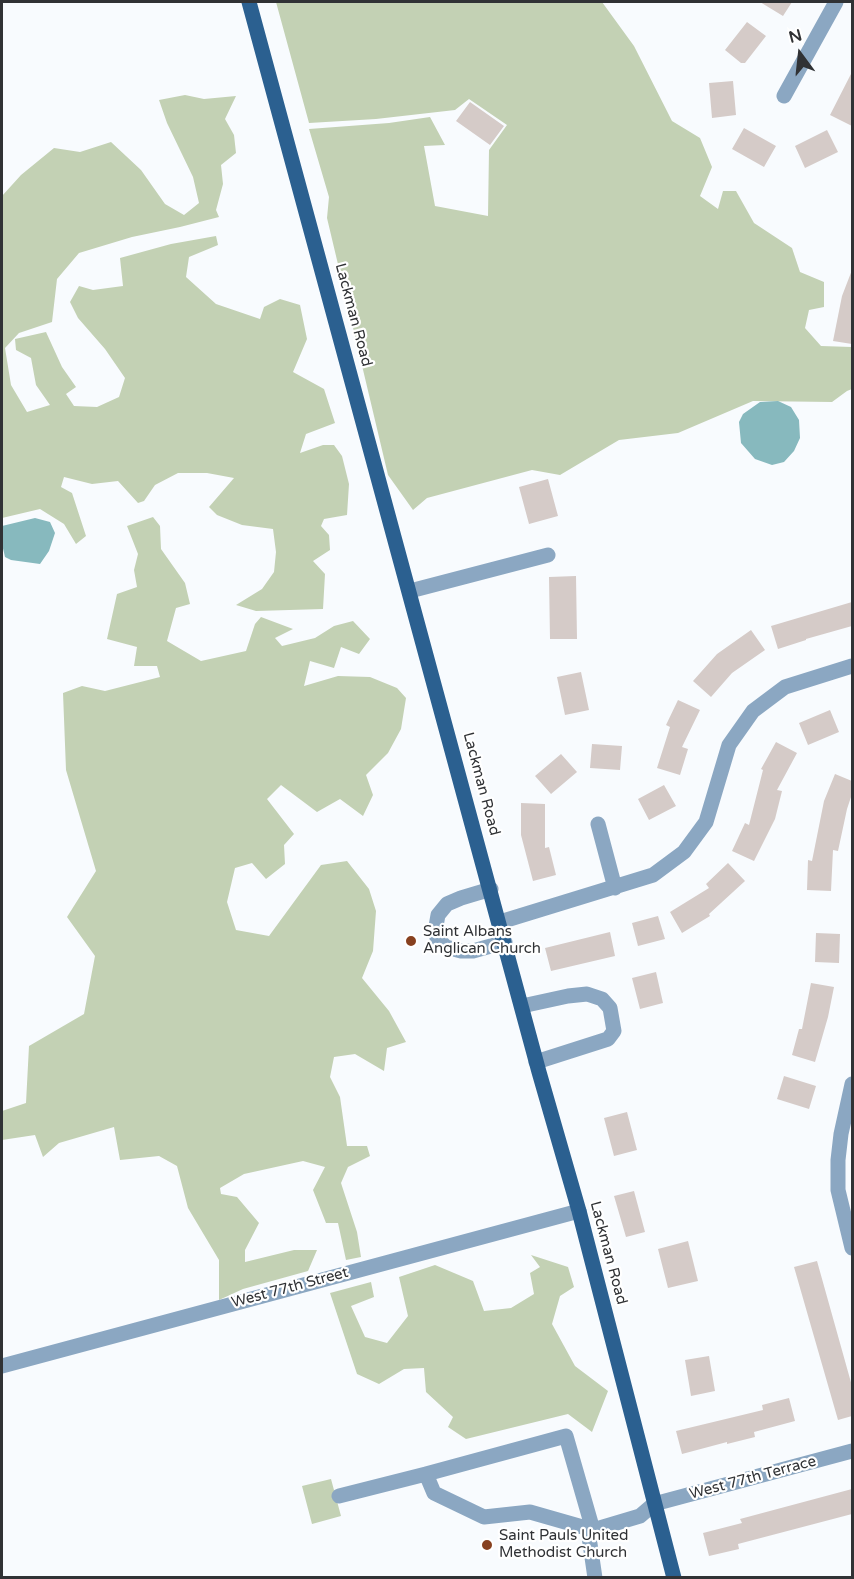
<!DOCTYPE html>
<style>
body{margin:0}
#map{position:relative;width:854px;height:1579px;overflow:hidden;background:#f8fbfe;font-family:"Varela Round",sans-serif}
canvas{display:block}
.frame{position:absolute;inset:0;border:3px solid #303235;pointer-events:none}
.north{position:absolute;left:770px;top:24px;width:60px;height:60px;-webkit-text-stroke:4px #fff;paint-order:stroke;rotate:345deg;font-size:16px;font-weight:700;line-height:24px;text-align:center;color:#303235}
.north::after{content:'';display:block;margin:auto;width:21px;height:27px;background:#303235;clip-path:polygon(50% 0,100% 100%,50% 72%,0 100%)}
</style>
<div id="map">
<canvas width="854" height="1579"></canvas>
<div class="frame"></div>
<div class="north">N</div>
</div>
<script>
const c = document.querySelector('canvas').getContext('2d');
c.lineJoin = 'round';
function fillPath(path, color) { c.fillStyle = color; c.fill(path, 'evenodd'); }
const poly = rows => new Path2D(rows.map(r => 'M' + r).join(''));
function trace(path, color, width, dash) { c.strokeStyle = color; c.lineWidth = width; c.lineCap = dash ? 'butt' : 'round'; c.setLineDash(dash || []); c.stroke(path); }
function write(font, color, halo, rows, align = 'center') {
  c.font = font + ' "Varela Round",sans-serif'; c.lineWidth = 4.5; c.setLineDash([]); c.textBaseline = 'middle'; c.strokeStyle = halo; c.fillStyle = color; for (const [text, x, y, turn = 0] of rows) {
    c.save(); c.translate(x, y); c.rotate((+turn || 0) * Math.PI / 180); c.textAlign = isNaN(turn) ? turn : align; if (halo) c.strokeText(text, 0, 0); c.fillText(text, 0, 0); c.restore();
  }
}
fillPath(poly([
 [276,2,602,2,634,46,672,121,700,138,712,167,700,196,718,209,723,191,736,191,754,223,792,248,800,272,824,282,824,307,809,310,805,328,821,346,852,347,852,389,847,391,832,402,753,401,678,433,619,440,560,475,532,470,427,498,413,510,388,475,327,218,329,197,309,129,389,123,430,117,445,145,424,146,435,206,488,216,489,150,507,125,469,99,455,110,376,119,309,123],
 [185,95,204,99,236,96,225,119,234,135,236,153,221,165,223,184,216,210,219,217,180,227,132,237,79,253,57,279,52,322,19,333,5,348,11,385,27,412,50,405,36,385,31,358,16,350,15,339,46,332,62,367,76,387,66,394,74,406,97,407,119,397,125,378,105,349,78,318,70,302,79,286,93,290,123,286,120,258,171,244,216,236,218,245,189,257,186,277,216,304,260,319,264,307,280,299,300,305,307,339,293,372,324,389,335,423,306,434,300,453,323,445,334,445,342,456,349,484,347,515,324,519,321,526,329,535,330,550,313,561,325,574,323,609,256,611,236,605,262,589,274,572,276,552,273,529,242,525,217,515,209,507,234,478,207,473,178,473,155,485,144,501,138,503,118,481,92,484,64,477,61,487,72,493,86,536,76,544,64,524,40,509,2,518,2,196,21,175,54,148,80,152,111,142,141,170,165,204,184,215,199,203,193,177,167,123,159,100],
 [153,517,160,526,161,549,185,583,190,604,176,608,167,641,201,661,246,651,255,624,261,617,293,629,275,638,282,646,315,638,334,626,353,621,370,639,359,654,341,647,334,668,310,661,304,686,338,676,370,677,397,688,406,698,401,729,388,753,366,775,373,795,363,816,340,799,317,812,281,785,267,799,294,834,284,845,285,864,266,879,252,863,235,868,227,902,236,930,269,936,321,865,347,861,369,889,376,911,373,951,362,978,389,1011,406,1042,387,1048,384,1071,355,1054,334,1057,330,1077,340,1097,347,1146,367,1146,370,1156,348,1167,341,1183,357,1232,361,1257,346,1260,338,1223,326,1223,313,1190,325,1167,303,1161,244,1174,220,1188,221,1194,237,1197,259,1223,245,1250,245,1262,294,1250,317,1250,308,1271,243,1289,219,1300,219,1260,188,1208,177,1166,159,1156,120,1160,114,1127,59,1143,43,1157,35,1135,2,1140,2,1111,26,1103,29,1046,84,1014,95,956,67,917,96,871,66,770,63,693,82,686,105,691,160,677,157,666,134,666,137,647,107,639,117,594,137,587,134,570,138,554,127,526],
 [531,1255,568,1267,574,1287,560,1296,552,1324,575,1366,608,1391,592,1432,568,1414,466,1439,448,1427,453,1417,426,1392,424,1368,404,1369,379,1384,357,1374,330,1293,371,1282,374,1297,351,1306,365,1337,387,1343,408,1316,399,1277,435,1265,473,1281,484,1311,511,1308,534,1294,530,1273,540,1267],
 [331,1479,341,1516,312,1524,302,1486]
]), '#c3d1b4');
fillPath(poly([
 [778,401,791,407,799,420,800,438,794,451,784,462,772,465,755,459,741,443,739,422,743,414,760,402],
 [35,518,50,522,55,533,49,551,40,564,11,560,5,557,2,544,2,526]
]), '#87b9be');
fillPath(poly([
 [760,2,792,2,783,16],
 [747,22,766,36,745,63,741,63,725,50],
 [852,72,852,126,830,115],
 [733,81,736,115,712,118,709,83],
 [470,102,504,126,490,145,456,121],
 [744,128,776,146,764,167,732,149],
 [827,130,838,152,805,168,795,146],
 [852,270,852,344,833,341,842,296],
 [548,479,558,516,529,524,519,487],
 [576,576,577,639,550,639,549,577],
 [852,602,852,626,806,639,806,640,778,649,771,626],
 [751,630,765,650,732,673,711,697,693,681,717,654],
 [581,672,589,710,565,715,557,677],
 [678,700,700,710,682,747,688,749,680,775,657,768,670,727,666,725],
 [830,710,839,732,808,745,799,723],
 [776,742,797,753,777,790,782,791,775,819,754,861,732,851,745,823,749,825,763,770,761,769],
 [592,744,622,746,620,770,590,768],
 [561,754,577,772,551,794,535,776],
 [835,774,852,781,852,794,847,809,838,851,833,850,831,891,807,890,808,860,812,861,824,801],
 [664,785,676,806,649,820,638,799],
 [521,803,545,804,545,848,549,847,556,875,533,881,521,835],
 [728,863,745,881,709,914,710,916,682,933,670,912,709,888,706,884],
 [658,916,665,939,638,946,632,923],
 [610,932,615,956,551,971,545,948],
 [816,933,840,934,839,963,815,962],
 [656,972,663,1003,640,1009,632,978],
 [811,983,834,987,828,1017,815,1062,792,1055,799,1029,802,1029],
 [784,1076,816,1086,809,1109,777,1099],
 [627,1112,637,1150,614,1156,604,1118],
 [634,1191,645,1232,626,1237,614,1196],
 [688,1241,698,1281,668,1288,658,1249],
 [817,1261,852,1386,852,1416,838,1420,794,1267],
 [709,1356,715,1391,691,1396,685,1360],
 [789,1398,795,1421,754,1432,755,1437,727,1444,727,1442,682,1454,676,1431,763,1410,762,1405],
 [852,1489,852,1514,738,1544,739,1549,709,1556,703,1533,742,1523,740,1519]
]), '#d5cbc8');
trace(poly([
 [784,96,836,2],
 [410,591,548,555],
 [598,824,615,888],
 [491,889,461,898,447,904,438,915,435,932,437,938,446,947,461,951,473,951,505,942],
 [500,922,653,875,684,852,706,822,729,745,753,711,785,687,852,666],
 [522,1006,568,996,587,994,602,999,610,1008,614,1031,608,1039,536,1062],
 [852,1084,841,1134,838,1160,838,1190,852,1248],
 [2,1366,579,1211],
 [426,1474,566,1436,593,1530],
 [339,1496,426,1474,434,1493,484,1517,530,1512,593,1530,640,1516,654,1504,852,1451],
 [588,1530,595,1578]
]), '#8ba7c2', 15);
trace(poly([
 [249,2,539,1072,579,1211,674,1578]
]), '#2b6090', 15);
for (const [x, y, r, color] of [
 [411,941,6,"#87401f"],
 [487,1545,6,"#87401f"]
]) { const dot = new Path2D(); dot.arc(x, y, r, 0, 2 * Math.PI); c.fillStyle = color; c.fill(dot); trace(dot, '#fff', 2); }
write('15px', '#303235', '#fff', [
 ["Lackman Road",353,315,75],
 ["Lackman Road",481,784,75],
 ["Lackman Road",608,1253,75],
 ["West 77th Street",290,1288,-15],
 ["West 77th Terrace",753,1478,-15]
]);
write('15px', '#303235', '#fff', [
 ["Saint Albans",423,932],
 ["Anglican Church",423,949],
 ["Saint Pauls United",499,1536],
 ["Methodist Church",499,1553]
], 'left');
</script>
